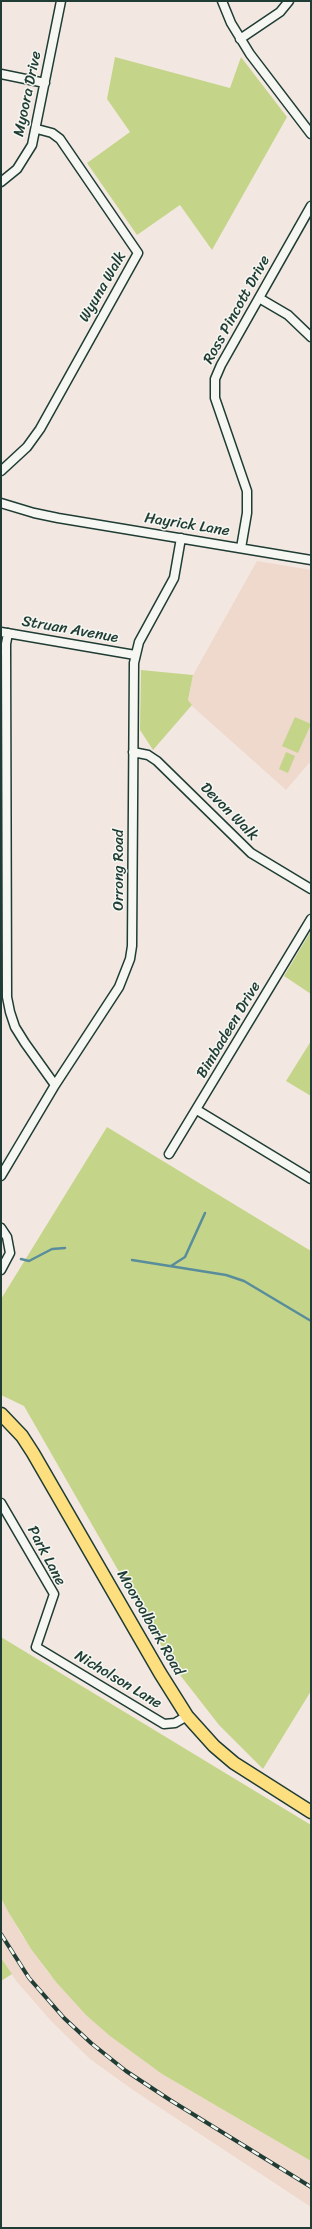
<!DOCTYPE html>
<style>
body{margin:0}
#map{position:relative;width:312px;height:2229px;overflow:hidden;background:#f3e8e1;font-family:Sriracha,sans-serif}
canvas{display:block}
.frame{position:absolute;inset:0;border:2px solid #1f3d34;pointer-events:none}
</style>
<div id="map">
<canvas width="312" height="2229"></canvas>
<div class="frame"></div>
</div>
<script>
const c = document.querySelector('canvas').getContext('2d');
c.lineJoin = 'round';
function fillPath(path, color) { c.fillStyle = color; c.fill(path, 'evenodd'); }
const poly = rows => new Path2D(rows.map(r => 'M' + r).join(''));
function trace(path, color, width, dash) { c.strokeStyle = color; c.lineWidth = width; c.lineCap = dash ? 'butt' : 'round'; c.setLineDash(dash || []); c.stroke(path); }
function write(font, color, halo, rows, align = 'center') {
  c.font = font + ' Sriracha,sans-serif'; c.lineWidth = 3; c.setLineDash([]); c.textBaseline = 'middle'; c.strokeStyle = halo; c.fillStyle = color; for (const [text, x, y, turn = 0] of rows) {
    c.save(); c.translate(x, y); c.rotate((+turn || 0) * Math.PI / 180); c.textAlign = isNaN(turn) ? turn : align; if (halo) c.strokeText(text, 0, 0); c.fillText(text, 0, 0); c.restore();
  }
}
fillPath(poly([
 [257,561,311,570,311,765,309,763,286,790,192,706,188,700,193,675],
 [1,1898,21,1934,47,1971,76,2004,110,2036,162,2074,311,2161,311,2207,133,2090,90,2059,52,2022,17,1982,1,1958]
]), '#efd8cc');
fillPath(poly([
 [115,57,230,88,241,57,287,117,212,250,180,205,137,235,87,163,130,132,107,99],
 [141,670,193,675,188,700,192,705,153,750,140,730],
 [295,717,311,724,298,753,282,746],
 [286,752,295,756,288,773,279,769],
 [311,931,311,994,284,976],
 [311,1041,311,1096,286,1081],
 [107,1127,311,1251,311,1691,263,1769,219,1725,173,1666,24,1406,1,1395,1,1299],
 [1,1637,311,1825,311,2161,162,2074,110,2036,86,2015,56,1982,31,1949,9,1913,1,1898],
 [1,1958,12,1974,1,1981]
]), '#c4d58a');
trace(poly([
 [21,1259,29,1261,52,1249,65,1248],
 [132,1260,226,1275,244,1281,311,1321],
 [171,1266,185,1257,205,1213]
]), '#598d9c', 2.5);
const minor = poly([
 [222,1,231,23,250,54,311,134],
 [240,39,280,12,289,1],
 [1,74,45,83],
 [1,182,17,169,32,145,61,1],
 [259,298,288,315,311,337],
 [1,471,27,447,40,429,138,253,60,139,52,133,37,129],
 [1,503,34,513,58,518,311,560],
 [241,548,247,513,247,491,215,398,215,379,221,365,311,206],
 [1,632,135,655],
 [8,633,6,644,7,997,10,1012,15,1027,25,1043,55,1085],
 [133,752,148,755,157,761,251,853,311,889],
 [197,1110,311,1179],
 [169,1154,311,919],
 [1,1176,55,1085,119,987,130,959,132,946,134,663,139,642,174,578,181,538],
 [1,1228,7,1237,10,1253,1,1270],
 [1,1503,54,1594,36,1647,164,1724,175,1723,187,1716]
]);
const primary = poly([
 [1,1414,22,1436,33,1453,160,1673,187,1716,214,1746,234,1763,311,1812]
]);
trace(minor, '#1f3d34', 11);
trace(primary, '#1f3d34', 15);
trace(minor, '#f6f6f2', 8);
trace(primary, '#fddf80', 12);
const rail = poly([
 [1,1934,29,1978,64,2018,91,2043,126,2071,170,2100,311,2187]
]);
trace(rail, '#1f3d34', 4);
trace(rail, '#f6f6f2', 2.5, [8]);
write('15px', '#1f3d34', '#f6f6f2', [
 ["Myoora Drive",28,94,-78],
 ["Wyuna Walk",103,287,-60],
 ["Ross Pincott Drive",237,310,-61],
 ["Hayrick Lane",187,525,9],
 ["Struan Avenue",70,630,10],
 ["Devon Walk",229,812,45],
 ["Orrong Road",119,870,-90],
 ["Bimbadeen Drive",229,1030,-59],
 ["Park Lane",46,1556,62],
 ["Mooroolbark Road",150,1623,60],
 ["Nicholson Lane",118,1680,31]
]);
</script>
